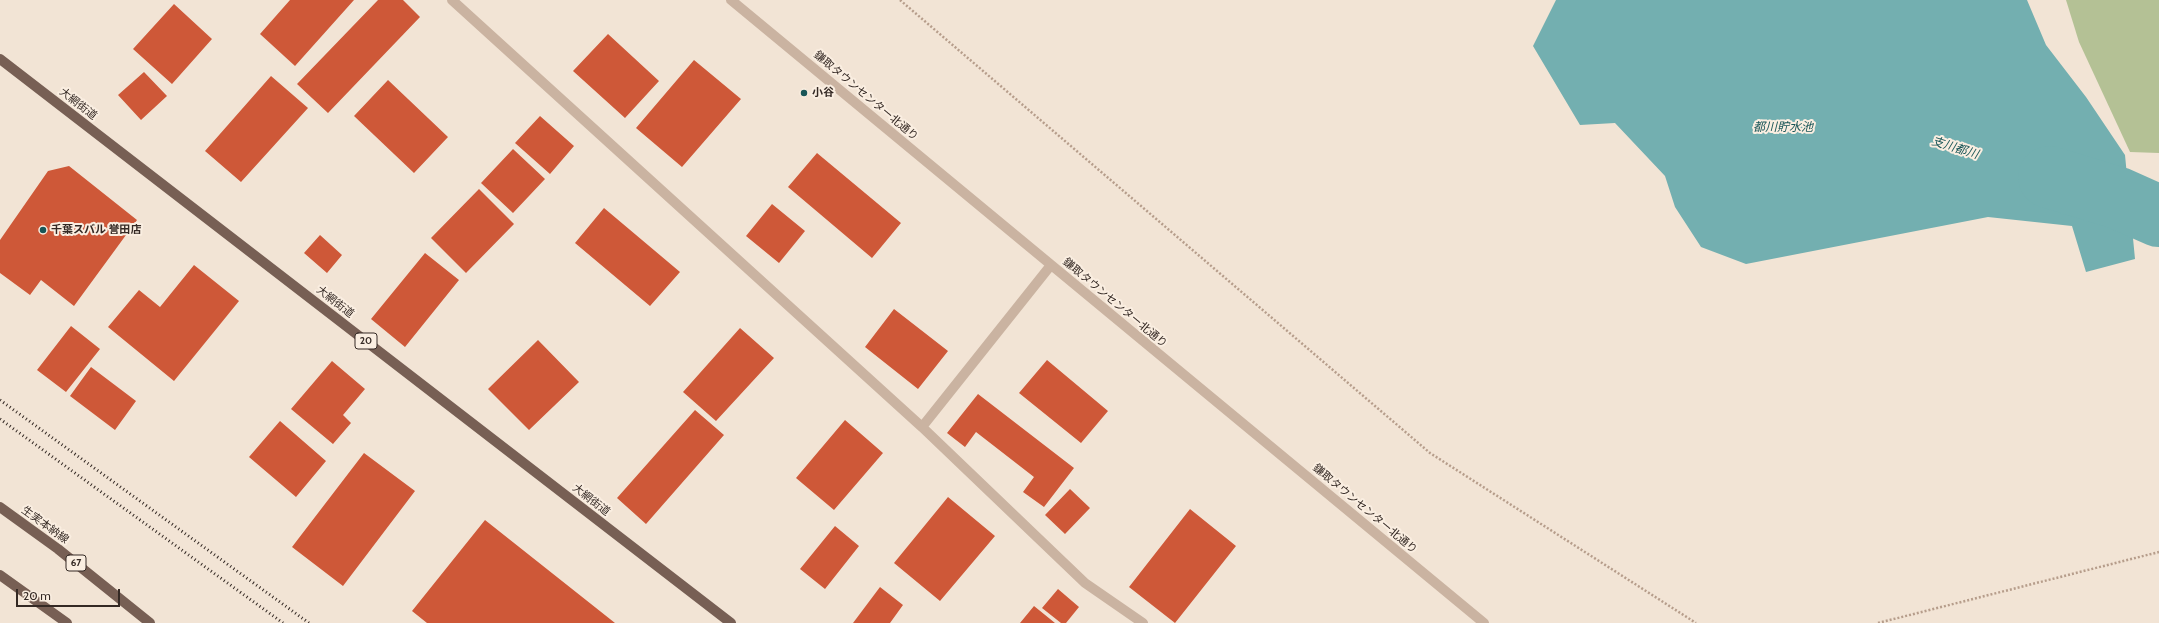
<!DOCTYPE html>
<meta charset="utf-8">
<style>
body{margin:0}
#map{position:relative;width:2159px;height:623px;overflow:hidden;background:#f2e4d5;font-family:Cabin,sans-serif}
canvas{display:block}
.scale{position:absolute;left:16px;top:589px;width:104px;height:18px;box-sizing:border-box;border:2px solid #342924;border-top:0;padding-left:5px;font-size:12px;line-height:14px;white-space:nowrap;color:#342924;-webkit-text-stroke:3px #faeee1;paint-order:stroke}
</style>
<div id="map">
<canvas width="2159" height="623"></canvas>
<div class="scale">20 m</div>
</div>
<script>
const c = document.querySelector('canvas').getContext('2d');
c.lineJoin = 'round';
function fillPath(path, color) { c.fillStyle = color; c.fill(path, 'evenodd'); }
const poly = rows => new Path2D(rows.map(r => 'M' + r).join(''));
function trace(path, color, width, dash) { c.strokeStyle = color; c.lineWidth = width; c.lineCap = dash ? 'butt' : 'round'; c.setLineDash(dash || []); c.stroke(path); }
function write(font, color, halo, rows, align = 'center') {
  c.font = font + ' Cabin,"Noto Sans JP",sans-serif'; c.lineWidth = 4; c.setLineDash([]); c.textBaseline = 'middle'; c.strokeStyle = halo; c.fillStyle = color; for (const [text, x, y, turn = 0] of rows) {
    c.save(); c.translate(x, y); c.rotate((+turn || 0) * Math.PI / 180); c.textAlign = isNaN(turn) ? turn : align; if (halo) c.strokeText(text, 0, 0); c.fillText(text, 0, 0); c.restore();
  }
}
fillPath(poly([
 [2066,0,2159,0,2159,153,2130,152,2079,42]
]), '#b4c195');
fillPath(poly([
 [1556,0,2027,0,2046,45,2086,97,2125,155,2135,259,2086,272,2072,226,1988,217,1746,264,1701,247,1675,207,1665,176,1615,123,1580,125,1533,46]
]), '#73afb0');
trace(poly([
 [2049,177,2118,198,2159,216]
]), '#73afb0', 62);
fillPath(poly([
 [290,0,354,0,295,66,260,34],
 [378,0,403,0,420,17,328,113,297,84],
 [174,4,212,39,172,84,133,49],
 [608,34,659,81,625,118,573,71],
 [694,60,741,99,682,167,636,128],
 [144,72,167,96,141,120,118,95],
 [271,76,308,108,241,182,205,151],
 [388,80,448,137,414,173,354,116],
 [540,116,574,146,550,174,515,143],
 [513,149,545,179,513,213,481,183],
 [817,153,901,223,872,258,788,187],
 [69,166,137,220,74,306,41,280,30,295,0,273,0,240,48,171],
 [479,189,514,224,466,273,431,238],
 [772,204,805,231,779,263,746,236],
 [604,208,680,272,650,306,575,243],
 [320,235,342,255,327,273,304,253],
 [425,253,459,280,405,347,371,319],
 [194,265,239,301,174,381,108,327,139,290,160,307],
 [894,309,948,351,918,389,865,347],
 [71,326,100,349,66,392,37,370],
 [740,328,774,358,716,421,683,392],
 [538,340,579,382,529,430,488,389],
 [1047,360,1108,411,1081,443,1019,393],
 [332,361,365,389,343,415,351,423,333,444,291,409],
 [91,367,136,401,115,430,70,396],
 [978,394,1074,468,1044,507,1023,492,1034,477,976,432,965,447,947,433],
 [695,410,724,435,646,524,617,498],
 [845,420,883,453,834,510,796,478],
 [280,421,326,461,296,497,249,457],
 [364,453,415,491,343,586,292,547],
 [1070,489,1090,508,1065,534,1045,515],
 [948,497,995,536,940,601,894,563],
 [1190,509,1236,546,1175,623,1129,587],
 [485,520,615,623,427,623,412,611],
 [835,526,859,546,825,589,800,569],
 [880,587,903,605,890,623,853,623],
 [1058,589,1079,607,1066,623,1061,623,1042,608],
 [1034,606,1055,623,1020,623]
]), '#ce5838');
trace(poly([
 [900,0,1430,453,1696,623],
 [1878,623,2159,552]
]), '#b69d8b', 2.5, [2, 2]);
trace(poly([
 [452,0,922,427,1085,583,1143,623],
 [731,0,1484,623],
 [922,427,1051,265]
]), '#cab3a1', 10);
trace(poly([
 [0,59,731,623],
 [0,507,58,549,150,623],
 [0,575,67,623]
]), '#775f54', 10);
trace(poly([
 [0,400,309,623],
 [0,419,283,623]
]), '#342924', 3, [1, 3]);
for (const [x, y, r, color] of [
 [804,93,4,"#185557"],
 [43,230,4,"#185557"]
]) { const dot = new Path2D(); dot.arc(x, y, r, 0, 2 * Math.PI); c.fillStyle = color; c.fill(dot); trace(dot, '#faeee1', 1.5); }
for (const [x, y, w] of [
 [366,341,22],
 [76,563,20]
]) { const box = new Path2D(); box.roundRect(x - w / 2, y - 8, w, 16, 3); c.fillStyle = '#faeee1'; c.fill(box); trace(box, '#342924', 1); }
write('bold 10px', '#342924', null, [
 ["20",366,341],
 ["67",76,563]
]);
write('bold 11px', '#342924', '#faeee1', [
 ["小谷",812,93],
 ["千葉スバル 誉田店",51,230]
], 'left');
write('11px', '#342924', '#faeee1', [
 ["鎌取タウンセンター北通り",866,96,40],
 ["大網街道",78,104,38],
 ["大網街道",335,302,38],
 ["鎌取タウンセンター北通り",1115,303,40],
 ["大網街道",591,500,38],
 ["鎌取タウンセンター北通り",1365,509,40],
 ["生実本納線",45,525,36]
]);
write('italic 12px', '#185557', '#faeee1', [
 ["都川貯水池",1783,127],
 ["支川都川",1955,148,17]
]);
</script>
